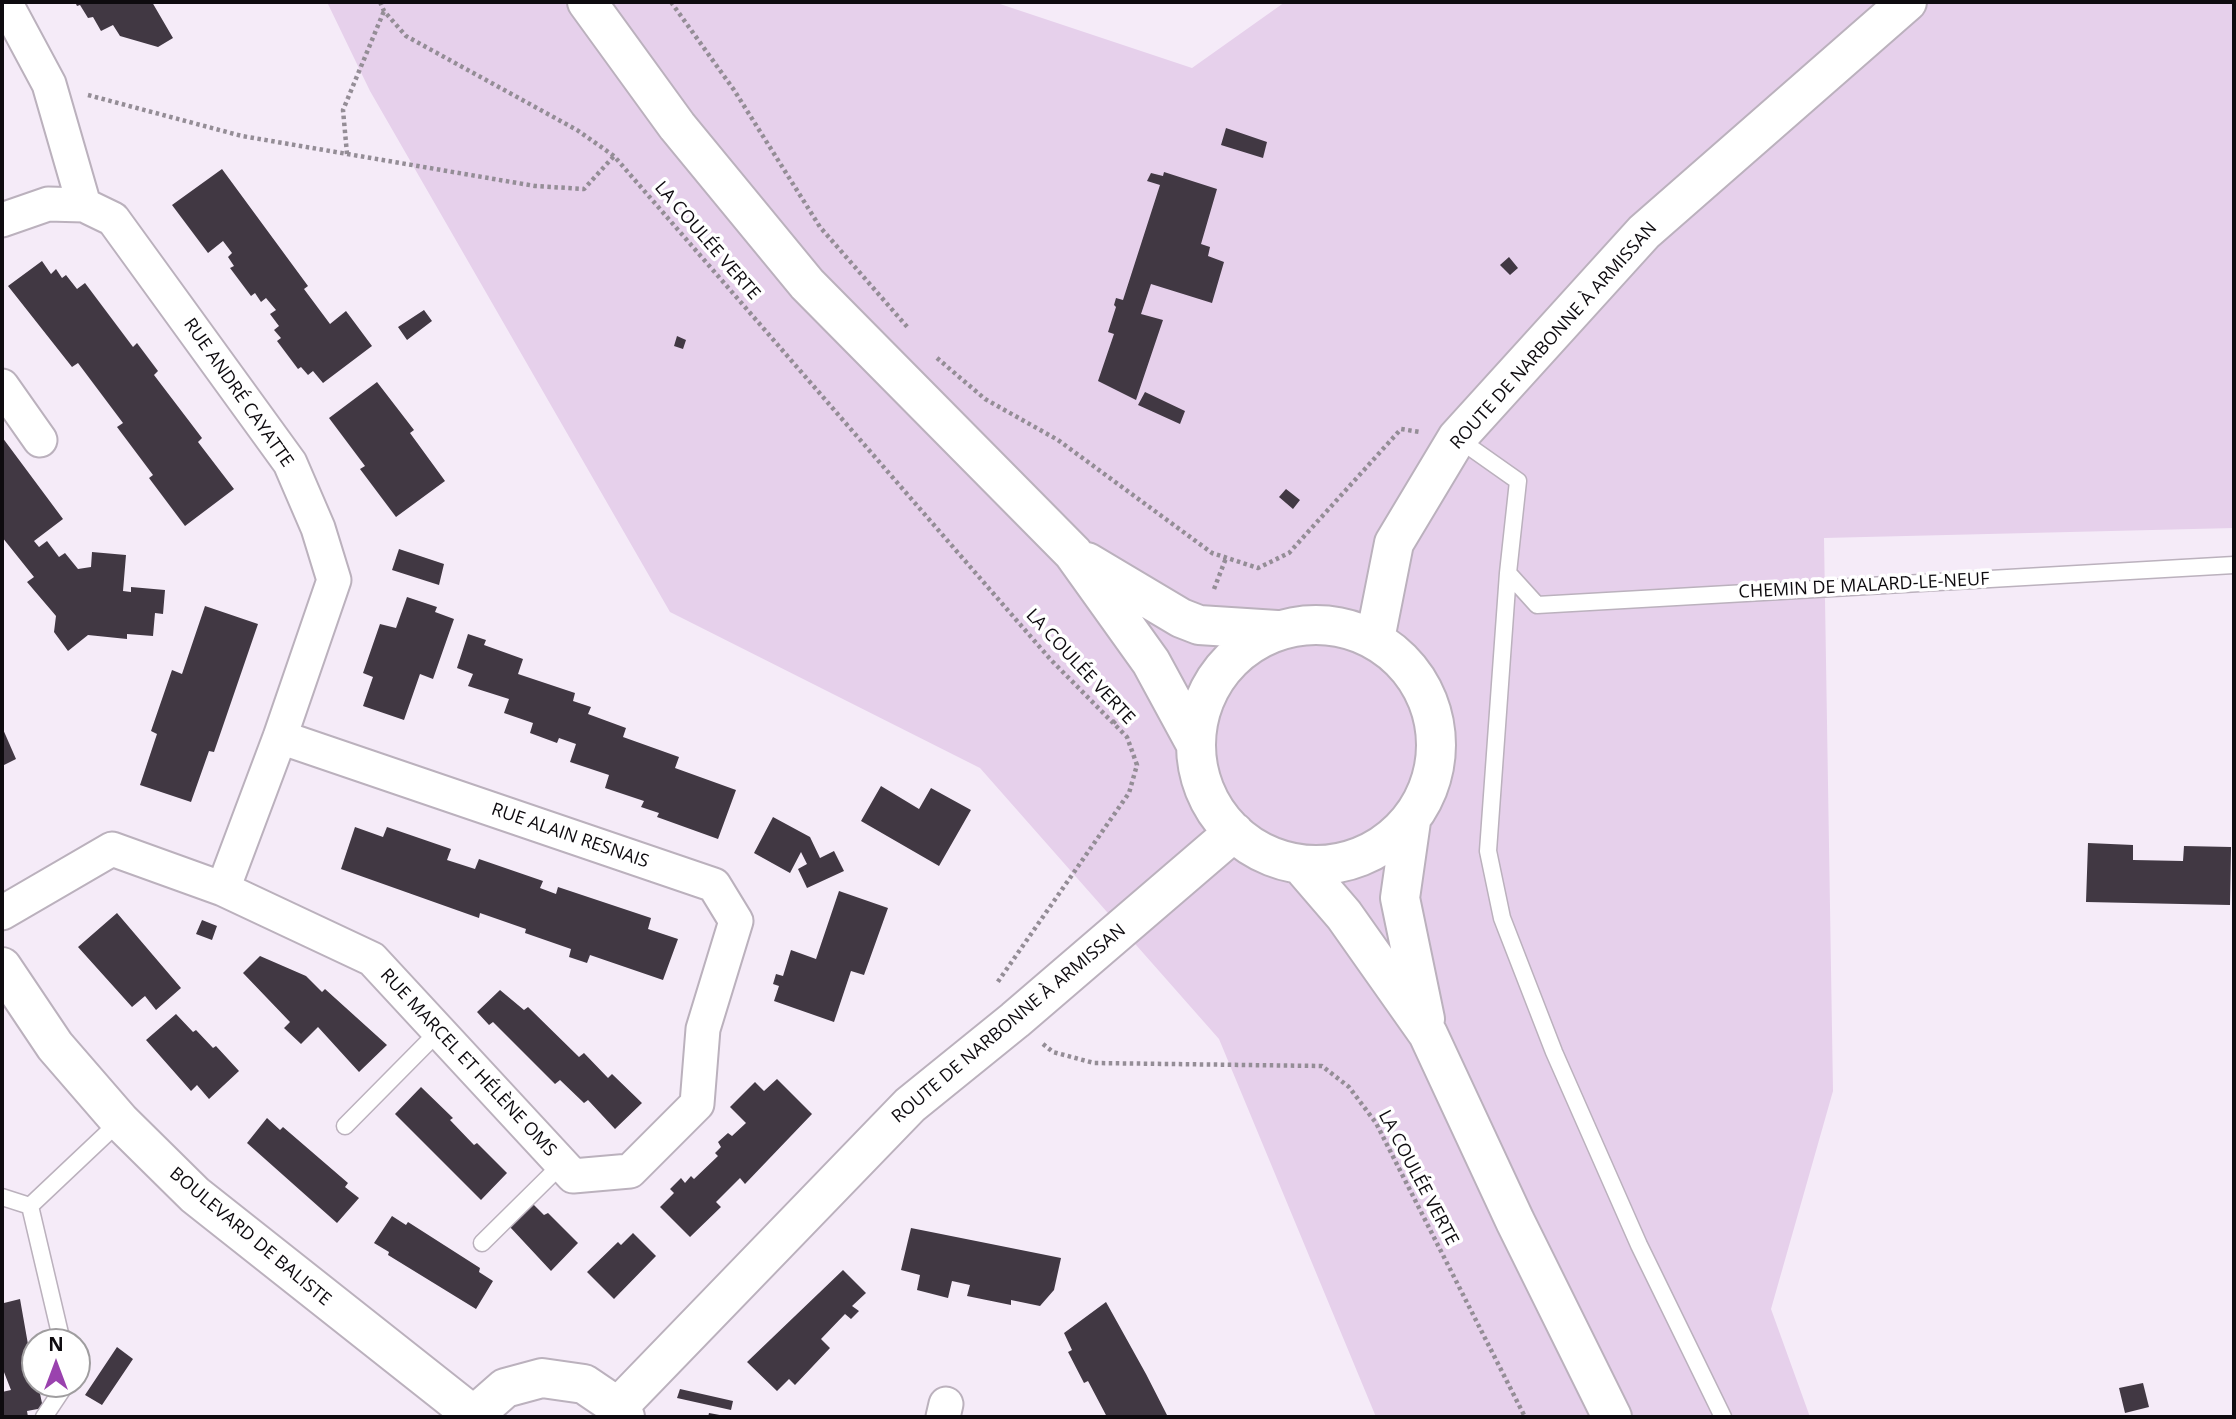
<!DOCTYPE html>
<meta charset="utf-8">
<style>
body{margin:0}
#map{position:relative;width:2236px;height:1419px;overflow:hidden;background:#f5ebf8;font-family:"Open Sans",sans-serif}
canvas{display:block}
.frame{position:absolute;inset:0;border:4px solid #0e0b0f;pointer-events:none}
.north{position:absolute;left:21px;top:1328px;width:70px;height:70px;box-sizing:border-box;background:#fff;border:2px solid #9f9d9f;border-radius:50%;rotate:0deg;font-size:19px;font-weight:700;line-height:28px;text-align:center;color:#0e0b0f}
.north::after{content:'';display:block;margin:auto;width:24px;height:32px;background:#9a42ae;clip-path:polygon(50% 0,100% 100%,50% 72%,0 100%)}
</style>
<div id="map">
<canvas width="2236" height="1419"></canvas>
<div class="frame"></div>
<div class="north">N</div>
</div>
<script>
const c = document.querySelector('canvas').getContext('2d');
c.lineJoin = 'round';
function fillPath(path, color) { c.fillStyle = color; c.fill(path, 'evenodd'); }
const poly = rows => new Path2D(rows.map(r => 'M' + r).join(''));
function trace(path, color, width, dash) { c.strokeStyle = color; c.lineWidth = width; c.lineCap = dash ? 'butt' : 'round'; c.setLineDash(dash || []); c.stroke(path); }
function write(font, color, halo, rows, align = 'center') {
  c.font = font + ' "Open Sans",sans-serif'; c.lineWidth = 7; c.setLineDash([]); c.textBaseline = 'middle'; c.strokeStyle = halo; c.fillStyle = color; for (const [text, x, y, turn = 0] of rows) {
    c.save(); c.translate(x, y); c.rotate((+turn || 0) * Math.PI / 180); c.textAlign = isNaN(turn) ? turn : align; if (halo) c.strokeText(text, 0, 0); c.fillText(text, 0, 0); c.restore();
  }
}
fillPath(poly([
 [327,2,994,2,1192,68,1285,2,2234,2,2234,528,1824,538,1833,1091,1771,1309,1810,1417,1376,1417,1219,1039,980,768,670,612,370,91]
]), '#e6d0eb');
fillPath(poly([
 [75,2,152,2,173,38,158,47,120,36,113,25,101,31,93,17,88,18,80,5,77,6],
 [1226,128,1267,142,1263,158,1221,145],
 [222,169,308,286,304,289,330,324,346,311,372,346,323,383,313,371,308,375,301,367,298,369,277,341,281,338,274,330,279,326,270,314,276,310,266,298,261,302,255,293,251,296,230,268,234,266,228,257,232,253,223,241,208,253,172,205],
 [1164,172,1217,189,1201,244,1210,247,1208,256,1224,262,1212,303,1151,284,1141,314,1163,320,1136,400,1098,381,1114,334,1108,332,1116,307,1114,305,1116,298,1123,300,1160,185,1147,181,1151,173,1163,176],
 [1509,257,1518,268,1510,275,1500,265],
 [42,261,51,274,56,269,62,278,66,275,77,289,85,283,133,347,137,343,158,371,154,375,202,438,198,442,234,489,185,526,149,478,153,475,117,427,123,423,78,363,72,367,8,286],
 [424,310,432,321,407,340,398,327],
 [677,336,686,340,683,349,674,346],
 [377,382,414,430,410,433,445,481,396,517,360,469,365,466,329,418],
 [1145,392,1185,411,1180,424,1138,405],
 [2,437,63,519,34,541,39,547,47,541,59,557,65,553,78,569,91,567,92,552,126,555,123,591,131,592,131,587,165,590,163,614,155,613,153,636,127,634,127,639,88,635,68,651,54,632,56,616,27,582,34,577,2,537],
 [1286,489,1300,500,1293,509,1279,497],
 [399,549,444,564,439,585,392,570],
 [407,597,437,607,435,612,454,619,433,679,420,674,404,720,363,706,373,677,363,673,380,624,396,628],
 [205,606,258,624,214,752,209,751,191,802,140,785,157,734,151,731,172,670,182,674],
 [468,634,486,640,484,645,523,659,518,674,575,693,573,701,591,707,588,714,626,728,623,737,679,757,675,768,736,790,718,839,657,817,659,813,641,807,644,801,605,788,609,775,570,762,576,744,559,738,557,743,530,733,533,723,504,713,509,699,468,686,473,674,457,668],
 [2,727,16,759,2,766],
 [881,786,919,809,931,788,971,810,939,866,861,821],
 [773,817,810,837,820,858,834,851,844,871,807,888,798,869,807,864,801,852,790,873,754,853],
 [355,827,383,837,387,827,451,849,447,860,475,869,479,859,543,881,540,888,556,894,558,887,651,918,648,929,678,939,663,980,590,955,587,963,569,957,571,949,525,933,526,929,480,913,479,918,341,869],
 [2088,843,2133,845,2133,860,2183,861,2184,846,2231,847,2230,905,2086,902],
 [839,891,888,908,864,975,851,971,834,1022,774,1001,779,986,773,984,776,974,783,976,791,950,816,959],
 [117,913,181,988,156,1010,145,996,132,1007,78,947],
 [202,920,217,926,212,940,196,934],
 [260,956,306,976,322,992,325,989,387,1045,359,1072,318,1027,301,1044,284,1028,290,1022,243,973],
 [500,990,524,1010,528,1007,579,1057,584,1053,608,1078,612,1074,642,1103,615,1129,588,1100,584,1103,560,1080,555,1084,493,1022,489,1025,477,1012],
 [176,1014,193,1032,196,1030,213,1048,216,1046,239,1071,209,1099,197,1085,191,1091,146,1040],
 [777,1079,812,1114,745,1184,740,1178,716,1202,721,1207,690,1237,660,1207,674,1193,670,1189,681,1178,685,1183,691,1176,694,1179,718,1156,715,1153,721,1147,718,1142,728,1133,732,1136,746,1123,730,1107,755,1082,764,1091],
 [421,1087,453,1118,450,1120,474,1145,477,1143,507,1173,481,1200,395,1114],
 [267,1118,280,1130,283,1127,348,1183,345,1187,359,1198,337,1223,247,1143],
 [533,1204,544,1215,548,1213,578,1243,551,1271,510,1227],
 [392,1216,406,1225,408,1222,480,1268,479,1272,493,1281,476,1309,388,1255,389,1252,374,1243],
 [911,1228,1061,1258,1054,1290,1040,1306,1011,1300,1011,1305,967,1296,970,1285,952,1281,948,1298,917,1290,920,1275,901,1270],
 [633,1233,656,1256,614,1299,587,1272,618,1242,621,1245],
 [843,1270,866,1293,852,1306,859,1311,851,1319,845,1314,821,1339,830,1348,795,1385,789,1379,777,1391,747,1362],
 [3,1295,4,1303,20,1299,35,1384,38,1384,43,1408,27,1411,28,1417,2,1417,2,1392,11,1390,2,1367],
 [1106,1302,1146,1374,1168,1417,1107,1417,1088,1381,1084,1383,1068,1352,1072,1350,1064,1333],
 [117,1347,133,1359,102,1405,85,1395],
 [2143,1383,2149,1407,2125,1413,2119,1388],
 [680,1389,733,1401,731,1410,677,1398],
 [709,1413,725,1416,725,1417,708,1417]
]), '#413843');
const lane = poly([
 [1457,438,1518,481,1508,573,1488,851,1502,918,1554,1052,1639,1245,1723,1417],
 [1508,573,1537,605,2234,565],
 [345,1126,437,1033],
 [2,1197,30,1206,120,1121],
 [30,1206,62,1342],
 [482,1243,562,1164],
 [44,1417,66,1384]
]);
const street = poly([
 [5,2,49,84,84,205],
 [2,220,48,204,84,205,113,219,290,463,318,528,334,580,280,737,223,889],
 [2,386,40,440],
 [2,913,112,849,223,889,372,959,573,1176,630,1171,697,1104,703,1029,736,921,714,885,280,737],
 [943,1417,946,1404]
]);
const secondary = poly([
 [587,2,677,126,807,284,1073,553,1151,662,1195,743],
 [1087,562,1181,618,1199,625,1277,630],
 '1196 745a120 120 0 1 1 240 0a120 120 0 1 1-240 0Z',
 [1375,639,1394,543,1457,438,1644,232,1907,2],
 [1411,821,1400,898,1425,1019],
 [1301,865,1344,915,1428,1034,1515,1221,1612,1417],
 [2,967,55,1046,120,1121,195,1195,473,1415],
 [618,1407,910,1105,1015,1020,1234,832],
 [472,1417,505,1388,542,1378,584,1384,618,1407,625,1417]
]);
trace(lane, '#bbb1bd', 19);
trace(street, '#bbb1bd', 37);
trace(secondary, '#bbb1bd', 42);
trace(poly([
 [380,2,384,11,406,36,577,130,614,156,1051,660,1127,737,1137,765,1129,793,997,983],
 [671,2,734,90,820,227,909,329],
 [88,95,242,136,535,186,584,189,614,156],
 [347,154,343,110,384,11],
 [937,358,985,399,1058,440,1212,553,1258,568,1289,553,1401,429,1420,432],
 [1214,589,1226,558],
 [1113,723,1133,704],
 [1043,1044,1053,1052,1094,1063,1322,1066,1349,1087,1376,1123,1525,1417]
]), '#948d96', 4.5, [3.5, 3.5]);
trace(lane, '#fff', 16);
trace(street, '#fff', 33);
trace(secondary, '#fff', 38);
write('18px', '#0e0b0f', '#fff', [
 ["LA COULÉE VERTE",707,241,49],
 ["ROUTE DE NARBONNE À ARMISSAN",1554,336,-48],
 ["RUE ANDRÉ CAYATTE",238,393,55],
 ["CHEMIN DE MALARD-LE-NEUF",1864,586,-3],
 ["LA COULÉE VERTE",1080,667,47],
 ["RUE ALAIN RESNAIS",570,836,19],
 ["ROUTE DE NARBONNE À ARMISSAN",1009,1024,-40],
 ["RUE MARCEL ET HÉLÈNE OMS",468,1063,47],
 ["LA COULÉE VERTE",1418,1178,62],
 ["BOULEVARD DE BALISTE",250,1237,40]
]);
</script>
